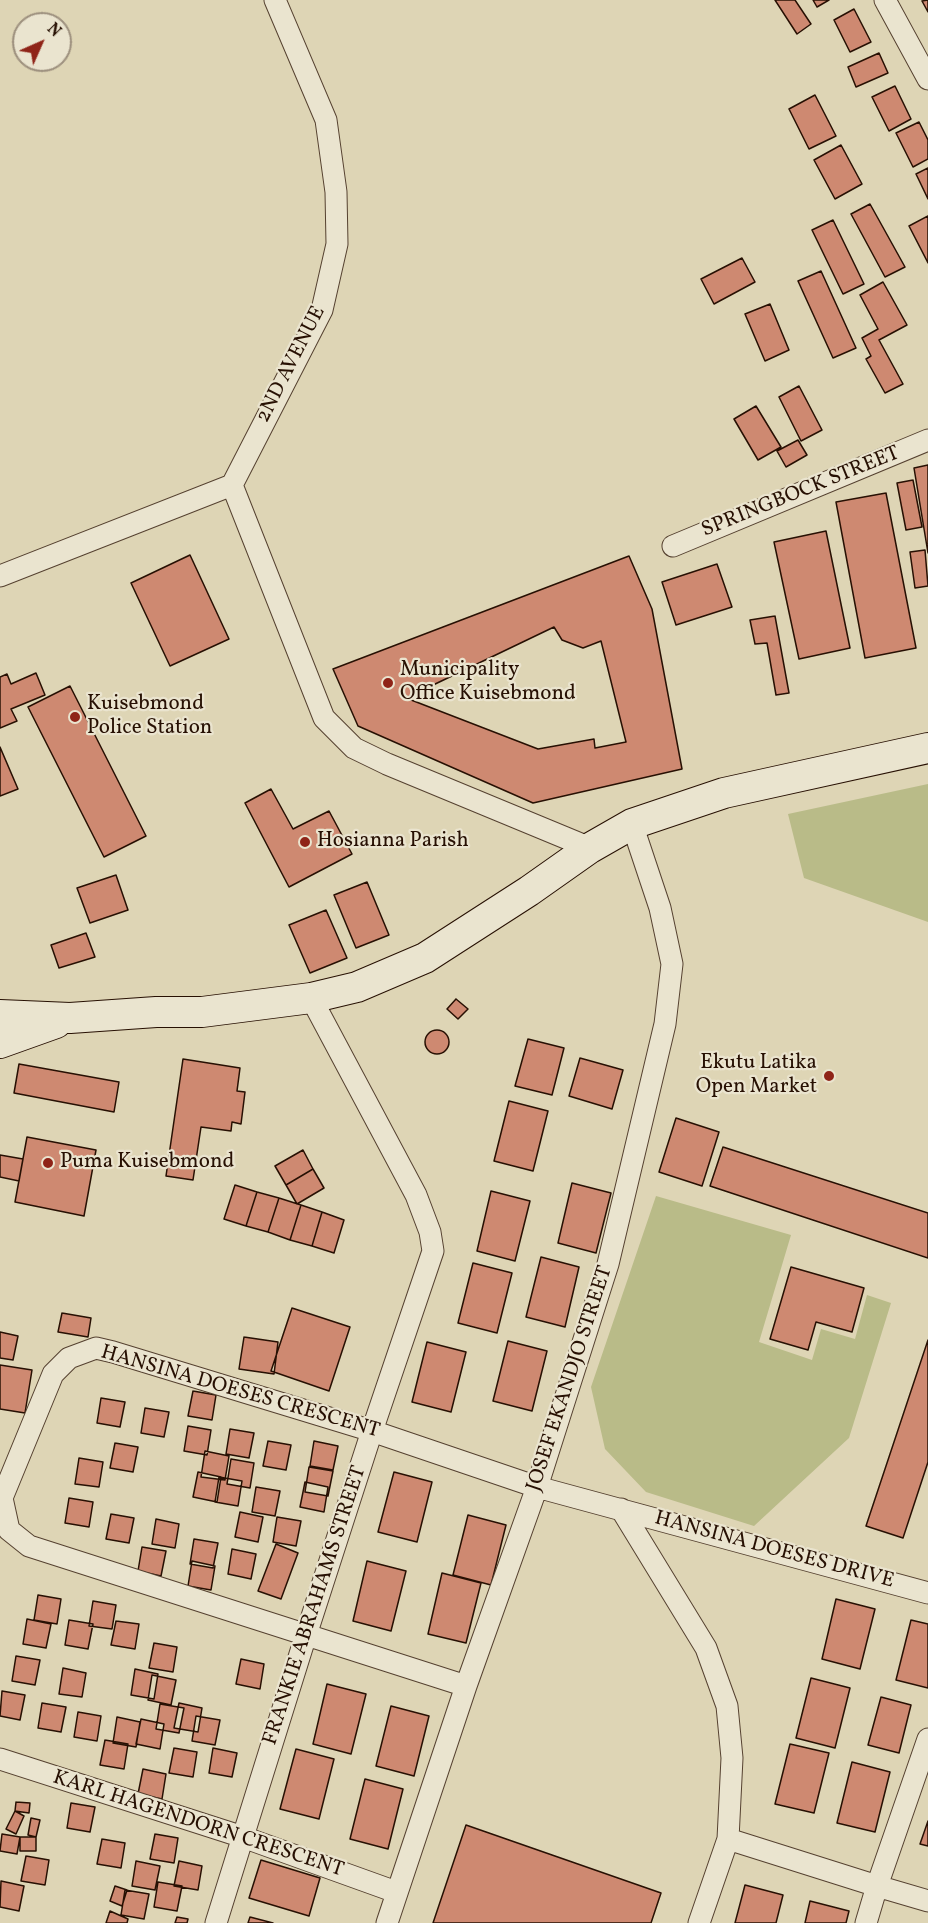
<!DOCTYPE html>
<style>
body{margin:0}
#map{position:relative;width:928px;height:1923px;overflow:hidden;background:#ded5b5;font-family:Vollkorn,serif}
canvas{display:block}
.north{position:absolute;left:12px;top:12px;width:60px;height:60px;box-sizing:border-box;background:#eae4cf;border:2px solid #9c8f7d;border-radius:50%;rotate:45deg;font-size:16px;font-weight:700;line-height:24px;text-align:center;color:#271003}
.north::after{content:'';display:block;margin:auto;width:21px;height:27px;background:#8f2418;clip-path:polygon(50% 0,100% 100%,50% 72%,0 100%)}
</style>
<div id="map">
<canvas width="928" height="1923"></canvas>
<div class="north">N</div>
</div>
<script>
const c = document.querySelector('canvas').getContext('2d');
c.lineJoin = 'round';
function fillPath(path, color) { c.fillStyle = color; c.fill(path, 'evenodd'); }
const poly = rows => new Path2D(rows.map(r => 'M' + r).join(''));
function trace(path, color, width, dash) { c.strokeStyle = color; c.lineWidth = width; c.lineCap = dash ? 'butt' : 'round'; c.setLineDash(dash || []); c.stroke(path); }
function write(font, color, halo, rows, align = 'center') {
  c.font = font + ' Vollkorn,serif'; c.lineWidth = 4.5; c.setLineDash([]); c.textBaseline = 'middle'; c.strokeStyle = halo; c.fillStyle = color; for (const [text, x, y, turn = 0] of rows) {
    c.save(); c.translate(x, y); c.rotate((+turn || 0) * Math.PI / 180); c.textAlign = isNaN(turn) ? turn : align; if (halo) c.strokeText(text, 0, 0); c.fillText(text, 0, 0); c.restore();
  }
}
fillPath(poly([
 [928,784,928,922,804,878,788,814],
 [656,1196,791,1235,759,1342,812,1360,821,1329,855,1339,867,1295,891,1303,849,1438,754,1526,646,1492,605,1449,591,1387]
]), '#b9bb88');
const building = poly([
 [775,0,795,0,811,24,797,34,775,0],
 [813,0,829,0,817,7,813,0],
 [928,0,928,12,922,1,928,0],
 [854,9,871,42,850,52,834,20,854,9],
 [879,53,888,73,856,87,848,67,879,53],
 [895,86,911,119,889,131,872,97,895,86],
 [815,95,836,136,809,149,789,109,815,95],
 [919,122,928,140,928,159,913,167,896,133,919,122],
 [841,145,862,184,835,199,814,160,841,145],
 [928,168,928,199,916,174,928,168],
 [870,204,905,267,885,277,851,214,870,204],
 [928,216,928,263,909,226,928,216],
 [833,220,864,284,843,294,812,230,833,220],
 [742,258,755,282,714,304,701,279,742,258],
 [821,271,856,348,833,358,798,281,821,271],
 [883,282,907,325,879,340,903,384,885,393,866,359,871,356,862,338,878,329,860,295,883,282],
 [770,304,789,350,765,361,745,314,770,304],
 [799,386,822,430,801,441,779,397,799,386],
 [756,406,781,447,758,460,734,419,756,406],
 [798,440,807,455,786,467,777,451,798,440],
 [928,465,928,553,914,468,928,465],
 [913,480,922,527,906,530,897,483,913,480],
 [886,493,916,648,865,658,836,502,886,493],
 [826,531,850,648,799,659,774,542,826,531],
 [925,550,928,586,915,588,910,552,925,550],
 [190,555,229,639,170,666,131,583,190,555],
 [629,556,652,609,682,769,533,803,358,726,333,669,629,556],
 [554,627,562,640,583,648,601,641,626,742,595,748,594,739,538,749,406,698,554,627],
 [717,564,732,607,676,625,662,582,717,564],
 [775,616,789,693,776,695,767,643,755,644,750,620,775,616],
 [36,673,45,695,11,709,17,721,0,728,0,677,7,674,11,684,36,673],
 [70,686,146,836,104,857,28,707,70,686],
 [0,747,18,789,0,796,0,747],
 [271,789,293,829,329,811,352,854,289,887,245,803,271,789],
 [116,875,128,910,90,923,77,888,116,875],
 [367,882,389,935,356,948,334,895,367,882],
 [326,910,347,958,310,973,289,925,326,910],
 [86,933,95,957,59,968,51,945,86,933],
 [456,999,468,1009,458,1019,447,1009,456,999],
 '425 1042a12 12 0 1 1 24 0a12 12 0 1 1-24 0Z',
 [528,1039,564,1048,552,1095,515,1086,528,1039],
 [580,1058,623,1070,612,1109,569,1096,580,1058],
 [183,1059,240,1068,237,1091,245,1092,241,1124,232,1122,231,1131,201,1127,193,1180,166,1176,183,1059],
 [19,1064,119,1082,114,1112,14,1093,19,1064],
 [509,1101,548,1111,533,1171,494,1161,509,1101],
 [676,1118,719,1132,702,1186,659,1172,676,1118],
 [27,1137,96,1150,84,1216,15,1202,27,1137],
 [723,1147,928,1213,928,1258,710,1186,723,1147],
 [303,1150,313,1169,286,1185,275,1166,303,1150],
 [0,1155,23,1159,19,1181,0,1177,0,1155],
 [313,1169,324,1188,297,1204,286,1185,313,1169],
 [572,1183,611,1193,596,1253,558,1243,572,1183],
 [235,1185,257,1192,246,1226,224,1219,235,1185],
 [491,1191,530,1201,515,1261,477,1251,491,1191],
 [257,1192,279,1198,268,1232,246,1226,257,1192],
 [279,1198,301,1205,290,1240,268,1232,279,1198],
 [301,1205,322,1212,312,1246,290,1240,301,1205],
 [322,1212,344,1220,334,1253,312,1246,322,1212],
 [541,1257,579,1267,565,1327,526,1317,541,1257],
 [473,1263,512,1273,497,1333,458,1323,473,1263],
 [791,1267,864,1288,852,1332,816,1322,808,1350,770,1339,791,1267],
 [292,1308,350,1327,329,1391,271,1371,292,1308],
 [62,1313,91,1318,88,1337,58,1332,62,1313],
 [0,1332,18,1336,13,1360,0,1358,0,1332],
 [244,1337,278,1342,274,1374,239,1369,244,1337],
 [928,1340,928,1462,903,1538,866,1526,928,1340],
 [508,1341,547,1351,532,1411,493,1401,508,1341],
 [427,1342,466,1352,451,1412,412,1402,427,1342],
 [0,1365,32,1370,25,1413,0,1409,0,1365],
 [193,1391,216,1395,212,1420,188,1416,193,1391],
 [101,1398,125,1402,120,1427,97,1423,101,1398],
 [145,1408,169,1412,164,1437,141,1433,145,1408],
 [188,1426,211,1430,207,1455,184,1451,188,1426],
 [230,1429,254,1433,249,1458,226,1454,230,1429],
 [268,1441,291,1445,286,1470,263,1466,268,1441],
 [314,1441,338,1446,333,1470,310,1466,314,1441],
 [115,1443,138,1447,133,1472,110,1468,115,1443],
 [205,1451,229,1456,225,1480,201,1477,205,1451],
 [79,1458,103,1462,99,1487,75,1484,79,1458],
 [231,1459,254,1463,250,1488,227,1484,231,1459],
 [309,1467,333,1471,328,1496,305,1492,309,1467],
 [198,1472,221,1477,217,1502,193,1497,198,1472],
 [394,1472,432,1482,417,1542,378,1532,394,1472],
 [219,1477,242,1481,238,1506,215,1502,219,1477],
 [305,1482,328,1487,324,1512,300,1507,305,1482],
 [256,1487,280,1491,275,1516,252,1512,256,1487],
 [69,1498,93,1502,89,1527,65,1523,69,1498],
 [240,1512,263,1517,258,1542,235,1537,240,1512],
 [111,1514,134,1518,129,1543,106,1539,111,1514],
 [468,1515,506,1525,491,1585,453,1575,468,1515],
 [277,1517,301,1521,296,1546,273,1542,277,1517],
 [156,1519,179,1524,175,1548,152,1544,156,1519],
 [194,1539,218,1543,213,1568,190,1564,194,1539],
 [276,1544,298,1553,281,1599,258,1591,276,1544],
 [142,1547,166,1551,161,1576,138,1571,142,1547],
 [232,1549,256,1554,251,1579,228,1574,232,1549],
 [192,1561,215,1566,211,1590,188,1586,192,1561],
 [367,1561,406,1571,391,1631,353,1621,367,1561],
 [442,1573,481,1583,466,1643,428,1634,442,1573],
 [38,1595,61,1599,57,1624,34,1620,38,1595],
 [836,1599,875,1609,860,1669,822,1659,836,1599],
 [93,1601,116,1605,112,1629,89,1626,93,1601],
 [27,1619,51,1624,46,1648,23,1644,27,1619],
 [69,1620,93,1624,88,1649,65,1645,69,1620],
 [911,1620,928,1624,928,1688,896,1680,911,1620],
 [116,1621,139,1624,135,1649,111,1645,116,1621],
 [154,1643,177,1647,173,1672,149,1668,154,1643],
 [16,1656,40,1660,35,1685,12,1681,16,1656],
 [241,1659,264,1664,260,1689,236,1684,241,1659],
 [63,1668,86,1673,82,1697,59,1694,63,1668],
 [135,1669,158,1674,154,1699,131,1695,135,1669],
 [152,1675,176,1680,171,1705,148,1700,152,1675],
 [811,1678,850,1688,835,1748,796,1738,811,1678],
 [327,1684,366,1694,351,1754,313,1744,327,1684],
 [2,1691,25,1695,20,1720,0,1716,2,1691],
 [881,1697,911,1705,899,1753,868,1745,881,1697],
 [42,1703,66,1707,61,1732,38,1728,42,1703],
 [179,1703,202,1708,198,1732,174,1728,179,1703],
 [160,1704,184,1708,179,1733,156,1729,160,1704],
 [391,1706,429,1716,414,1776,376,1766,391,1706],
 [78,1712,101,1716,97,1741,74,1737,78,1712],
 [196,1716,220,1720,215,1745,192,1741,196,1716],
 [117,1717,140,1722,136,1747,113,1743,117,1717],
 [141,1719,164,1724,160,1749,136,1744,141,1719],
 [105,1740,128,1744,124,1769,100,1765,105,1740],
 [790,1744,829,1753,814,1813,775,1804,790,1744],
 [174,1748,197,1752,193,1777,169,1773,174,1748],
 [213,1748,237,1753,232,1777,209,1773,213,1748],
 [296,1749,334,1759,319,1819,280,1809,296,1749],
 [852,1762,890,1772,875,1832,837,1823,852,1762],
 [143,1769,166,1774,162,1799,138,1794,143,1769],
 [365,1779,403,1789,388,1849,350,1839,365,1779],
 [16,1802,30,1803,29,1813,15,1811,16,1802],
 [71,1803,95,1807,90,1832,67,1828,71,1803],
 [15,1811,24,1816,16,1834,6,1829,15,1811],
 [31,1818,40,1820,36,1837,28,1835,31,1818],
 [928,1821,928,1846,920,1844,928,1821],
 [466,1825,661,1893,651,1923,433,1923,466,1825],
 [2,1834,20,1837,17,1854,0,1851,2,1834],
 [155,1834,178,1838,174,1863,150,1859,155,1834],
 [20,1837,36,1837,36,1851,20,1851,20,1837],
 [102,1839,125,1843,121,1868,97,1864,102,1839],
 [26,1856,49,1860,45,1885,21,1881,26,1856],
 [261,1860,320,1878,309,1916,249,1898,261,1860],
 [136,1861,160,1866,155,1890,132,1886,136,1861],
 [179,1861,202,1866,198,1890,174,1886,179,1861],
 [1,1881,24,1886,19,1911,0,1907,1,1881],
 [158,1882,182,1886,177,1911,154,1907,158,1882],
 [745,1885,783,1895,776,1923,735,1923,745,1885],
 [115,1886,127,1890,122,1906,110,1901,115,1886],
 [125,1890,149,1894,144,1919,121,1915,125,1890],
 [810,1901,849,1911,846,1923,805,1923,810,1901],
 [110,1911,128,1919,127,1923,106,1923,110,1911],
 [177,1917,188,1919,187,1923,175,1923,177,1917],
 [250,1917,273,1923,248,1923,250,1917]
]);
fillPath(building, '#ce8971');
trace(building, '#271003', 1.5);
const street = poly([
 [885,0,928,79],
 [232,485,324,718,354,748,387,764,590,848],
 [232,485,322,310,337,244,336,192,326,120,275,0],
 [673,546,928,440],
 [0,576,232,485],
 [621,1509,706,1648,727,1706,732,1758,728,1839,699,1923],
 [466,1686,29,1546,9,1530,2,1498,53,1374,69,1358,96,1348,113,1352,372,1431,537,1487,928,1593],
 [0,1759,243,1837,396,1892],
 [728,1839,877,1886,928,1901],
 [216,1923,306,1635,372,1431,433,1251,430,1232,416,1195,311,998],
 [387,1923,466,1686,537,1487,608,1264,665,1024,672,964,660,908,632,824],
 [866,1923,877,1886,928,1739]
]);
const secondary = poly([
 [0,1015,70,1018,156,1012,202,1012,311,998,357,987,425,958,529,891,590,848,632,824,724,793,928,748],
 [0,1043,56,1023]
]);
trace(street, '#554130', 23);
trace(secondary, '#271003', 32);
trace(street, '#eae4cf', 21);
trace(secondary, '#eae4cf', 30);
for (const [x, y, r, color] of [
 [388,683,6,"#8f2418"],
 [75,717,6,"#8f2418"],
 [305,842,6,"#8f2418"],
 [829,1076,6,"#8f2418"],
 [48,1163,6,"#8f2418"]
]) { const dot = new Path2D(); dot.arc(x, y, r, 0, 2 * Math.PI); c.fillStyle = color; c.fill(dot); trace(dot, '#eae4cf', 2); }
write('21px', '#271003', '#eae4cf', [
 ["2ND AVENUE",292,365,-63],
 ["SPRINGBOCK STREET",801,493,-22],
 ["JOSEF EKANDJO STREET",571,1379,-72],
 ["HANSINA DOESES CRESCENT",240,1393,16],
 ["HANSINA DOESES DRIVE",774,1551,15],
 ["FRANKIE ABRAHAMS STREET",316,1606,-72],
 ["KARL HAGENDORN CRESCENT",198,1825,18]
]);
write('21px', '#271003', '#eae4cf', [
 ["Municipality",400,671],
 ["Office Kuisebmond",400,695],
 ["Kuisebmond",87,705],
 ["Police Station",87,729],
 ["Hosianna Parish",317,842],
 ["Ekutu Latika",817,1064,"right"],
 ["Open Market",817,1088,"right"],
 ["Puma Kuisebmond",60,1163]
], 'left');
</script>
